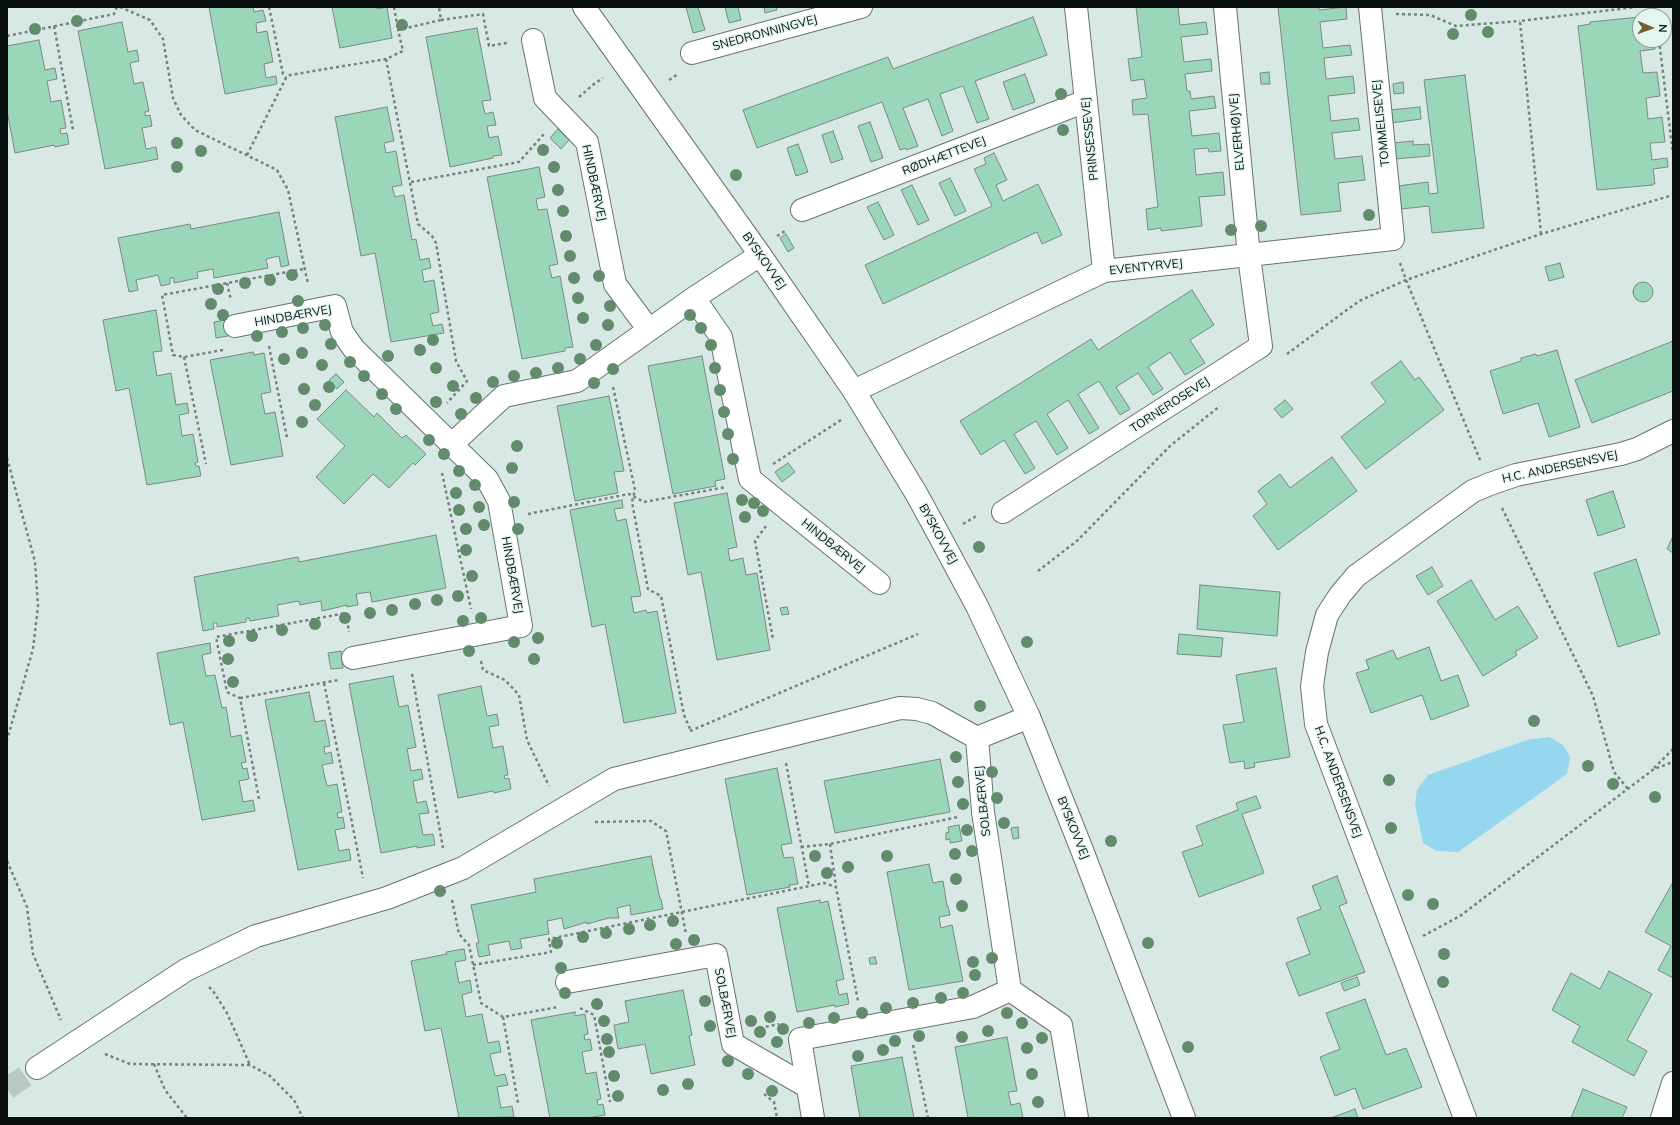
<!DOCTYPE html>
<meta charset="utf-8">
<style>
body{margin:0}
#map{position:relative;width:1680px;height:1125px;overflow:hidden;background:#d7e8e5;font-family:Mulish,sans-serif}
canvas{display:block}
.frame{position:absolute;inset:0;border:8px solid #0a100f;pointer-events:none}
.north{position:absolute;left:1632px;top:8px;width:40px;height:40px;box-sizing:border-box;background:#e4f6f2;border:1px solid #8d9a97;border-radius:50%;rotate:92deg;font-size:11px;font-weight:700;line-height:16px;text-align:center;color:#0a100f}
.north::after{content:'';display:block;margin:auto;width:14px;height:18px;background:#765f2f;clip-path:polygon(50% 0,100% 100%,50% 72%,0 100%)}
</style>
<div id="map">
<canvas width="1680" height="1125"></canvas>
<div class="frame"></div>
<div class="north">N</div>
</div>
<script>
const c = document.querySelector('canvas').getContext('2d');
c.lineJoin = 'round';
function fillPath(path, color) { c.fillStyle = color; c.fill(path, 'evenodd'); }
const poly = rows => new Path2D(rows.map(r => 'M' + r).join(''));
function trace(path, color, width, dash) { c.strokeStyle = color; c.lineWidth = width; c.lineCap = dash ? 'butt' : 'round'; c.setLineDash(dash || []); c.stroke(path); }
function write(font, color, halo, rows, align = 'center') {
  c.font = font + ' Mulish,sans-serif'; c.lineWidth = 3; c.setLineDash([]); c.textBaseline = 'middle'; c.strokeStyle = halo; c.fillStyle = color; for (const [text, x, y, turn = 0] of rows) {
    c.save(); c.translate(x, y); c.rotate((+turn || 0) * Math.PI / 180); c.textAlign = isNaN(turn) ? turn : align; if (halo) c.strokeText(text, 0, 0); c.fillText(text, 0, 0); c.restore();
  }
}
fillPath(poly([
 [1549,737,1563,745,1570,757,1567,774,1458,852,1437,851,1423,843,1415,804,1417,790,1428,775,1527,740]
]), '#96d6ee');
const building = poly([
 [209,7,253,7,254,12,263,10,266,21,256,23,257,33,267,31,273,62,264,64,266,78,276,76,277,84,225,94,209,7],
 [332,7,376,7,377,9,387,7,392,38,340,48,332,7],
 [686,7,698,7,705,30,693,33,686,7],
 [725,7,738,7,741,20,729,23,725,7],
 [764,7,776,7,777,10,765,13,764,7],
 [1136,7,1178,7,1180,25,1206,22,1208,34,1181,37,1184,62,1211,59,1212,71,1185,74,1187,91,1190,91,1191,99,1214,96,1216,108,1189,111,1192,136,1219,133,1221,151,1209,152,1208,148,1194,149,1196,175,1223,172,1225,195,1199,197,1202,226,1161,231,1161,228,1148,230,1146,209,1158,207,1148,114,1133,115,1132,100,1147,98,1144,79,1131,81,1128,59,1142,57,1136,7],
 [1278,7,1319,7,1319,10,1346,7,1347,19,1320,22,1323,48,1350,45,1352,55,1324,58,1326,79,1353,76,1355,93,1328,96,1331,121,1358,118,1360,130,1332,133,1335,159,1362,156,1365,180,1338,183,1341,211,1301,215,1278,7],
 [1033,17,1047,55,975,81,989,119,977,123,963,86,940,94,953,131,942,136,928,99,903,108,918,146,906,150,906,148,900,150,882,102,757,148,743,110,888,57,893,69,1033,17],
 [1640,17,1640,27,1637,27,1639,41,1654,40,1655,49,1640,51,1643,73,1657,72,1660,96,1646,98,1648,119,1662,117,1665,142,1650,143,1652,160,1667,158,1668,167,1653,169,1655,184,1652,184,1653,185,1597,190,1578,26,1590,24,1590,22,1640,17],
 [122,22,128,52,137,50,139,61,130,63,134,84,143,82,149,111,145,112,145,116,150,115,152,126,142,128,146,149,156,147,158,159,105,169,78,31,122,22],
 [477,28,491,100,482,101,485,114,493,112,496,125,487,126,489,138,498,136,502,155,493,156,493,158,450,167,426,37,477,28],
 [39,40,45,70,55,68,57,79,47,81,51,102,61,100,66,128,60,129,61,134,67,133,69,144,55,147,54,145,15,153,7,111,7,46,39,40],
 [1269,72,1270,84,1261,84,1260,73,1269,72],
 [1025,74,1035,102,1013,110,1003,82,1025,74],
 [1465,75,1484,228,1432,233,1429,206,1401,209,1398,186,1428,182,1429,194,1438,193,1424,80,1465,75],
 [1403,82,1404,93,1394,94,1393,84,1403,82],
 [387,107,394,141,384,143,386,153,396,151,402,185,392,187,395,197,404,195,412,240,416,239,420,260,429,258,431,268,422,270,424,282,434,280,439,312,430,314,433,326,442,324,444,333,391,342,375,253,361,256,335,117,387,107],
 [1420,107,1421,119,1391,123,1390,110,1420,107],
 [870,122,883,158,871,162,858,126,870,122],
 [558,129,569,140,561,149,550,138,558,129],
 [833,131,843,159,831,163,822,135,833,131],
 [1413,141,1413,145,1429,144,1430,156,1394,159,1393,143,1413,141],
 [798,144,808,172,796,176,787,148,798,144],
 [994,153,1007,180,996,185,1003,201,1038,184,1062,235,1042,244,1037,232,883,304,865,265,992,206,974,169,986,164,984,158,994,153],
 [539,167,545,197,536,199,538,210,547,209,558,264,549,266,552,278,560,276,573,347,565,348,565,351,522,359,487,177,539,167],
 [950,178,966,211,955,216,939,183,950,178],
 [912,185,929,220,918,225,901,190,912,185],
 [878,202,894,235,884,240,867,207,878,202],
 [279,212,289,265,281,267,279,256,266,259,268,268,214,278,213,269,197,272,198,278,174,283,174,278,170,278,170,284,161,286,158,275,136,280,138,290,129,292,118,238,190,224,191,229,279,212],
 [786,234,794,248,788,252,780,238,786,234],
 [1560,263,1564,277,1549,281,1545,267,1560,263],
 '1633 292a10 10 0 1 1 20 0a10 10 0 1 1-20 0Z',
 [1192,290,1214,325,1190,340,1205,363,1185,375,1170,352,1148,367,1163,389,1153,395,1138,373,1116,387,1130,409,1120,415,1099,381,1078,394,1099,428,1089,434,1068,400,1047,414,1068,448,1057,455,1036,421,1014,434,1035,468,1025,474,1004,440,981,455,960,421,1091,339,1098,350,1192,290],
 [156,310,162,351,153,352,157,376,171,373,176,405,187,403,189,413,179,415,182,436,193,434,198,462,195,463,196,466,199,466,201,476,147,485,129,388,116,391,103,320,156,310],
 [225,320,228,336,216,338,214,322,225,320],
 [1673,341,1673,391,1592,423,1575,380,1673,341],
 [1557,350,1580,427,1549,437,1538,403,1503,414,1490,371,1521,361,1521,358,1536,354,1537,356,1557,350],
 [253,352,254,355,264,353,271,392,261,394,265,414,275,412,283,456,231,465,210,360,253,352],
 [702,356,725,479,715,481,716,486,673,494,648,366,702,356],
 [1401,361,1415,380,1419,377,1444,410,1366,469,1341,437,1386,402,1371,383,1401,361],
 [336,374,344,382,337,389,329,380,336,374],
 [346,390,374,417,377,413,402,438,406,435,426,454,415,465,413,463,389,488,373,474,344,504,316,477,345,446,317,419,346,390],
 [609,396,624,471,614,472,618,493,575,501,557,406,609,396],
 [1285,400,1293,409,1282,418,1274,409,1285,400],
 [1332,457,1357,491,1278,550,1253,516,1267,504,1258,491,1280,474,1290,488,1332,457],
 [788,463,795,472,782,482,775,472,788,463],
 [1613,491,1625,527,1598,536,1586,500,1613,491],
 [727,493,737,547,728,549,730,561,743,558,746,575,757,573,770,650,717,660,701,572,688,575,674,503,727,493],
 [622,500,623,508,614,509,617,521,626,519,641,596,631,597,634,613,646,610,647,613,657,611,676,713,624,723,605,624,592,627,570,510,622,500],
 [436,535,446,588,372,602,370,592,356,594,358,605,347,607,347,605,322,611,321,601,300,605,299,601,277,605,279,616,250,621,249,618,246,618,246,622,217,627,217,623,213,623,214,629,203,631,194,577,298,557,299,562,436,535],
 [1673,536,1673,553,1667,549,1673,536],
 [1636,559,1660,634,1618,647,1594,573,1636,559],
 [1432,567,1443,586,1428,595,1416,576,1432,567],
 [1471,580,1495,620,1518,606,1538,638,1515,652,1517,655,1483,676,1437,601,1471,580],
 [1200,585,1280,592,1277,636,1197,629,1200,585],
 [787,607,789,614,782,615,780,608,787,607],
 [1179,634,1223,638,1221,657,1177,654,1179,634],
 [210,643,211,653,202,655,206,676,215,675,222,708,226,707,231,737,241,735,246,762,241,763,243,769,247,768,249,779,239,781,243,802,253,800,255,811,202,820,183,722,170,725,157,653,210,643],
 [1429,647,1441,681,1458,675,1469,706,1431,720,1422,695,1371,713,1356,673,1369,669,1366,660,1393,650,1397,659,1429,647],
 [341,651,343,668,331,669,328,653,341,651],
 [1276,668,1290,757,1254,763,1255,767,1245,769,1244,761,1230,763,1223,725,1244,722,1236,675,1276,668],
 [393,676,399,707,408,705,416,747,407,749,411,771,421,769,423,779,413,781,417,803,426,801,429,813,419,814,423,835,433,834,435,845,417,848,417,846,381,853,349,684,393,676],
 [481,686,487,716,497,714,499,725,489,727,493,748,503,746,508,775,504,776,505,779,509,778,511,789,494,793,493,791,458,798,438,695,481,686],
 [309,692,315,722,325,720,330,746,324,747,325,754,331,752,333,763,322,765,327,786,337,784,342,812,337,813,338,818,343,817,345,828,335,830,339,851,349,849,351,860,298,870,265,700,309,692],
 [940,759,950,812,835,833,824,781,940,759],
 [777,768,792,843,781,845,784,858,793,857,798,884,789,885,790,887,747,895,725,779,777,768],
 [1256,796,1261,808,1242,814,1264,873,1199,897,1182,852,1203,845,1196,826,1238,810,1236,803,1256,796],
 [959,825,962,841,950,843,950,839,946,840,946,833,949,832,948,827,959,825],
 [1018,827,1019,838,1013,839,1011,828,1018,827],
 [651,856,660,899,661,899,663,909,631,915,630,905,617,908,619,918,609,918,587,924,587,922,564,929,562,918,547,921,549,934,520,939,522,948,511,950,509,941,488,945,490,955,479,957,476,943,479,943,471,905,536,892,534,879,651,856],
 [929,864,933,883,943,881,947,906,948,906,950,915,939,917,941,928,952,925,963,981,909,990,887,872,929,864],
 [1337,876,1347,903,1339,906,1365,972,1299,996,1286,963,1310,954,1297,918,1321,909,1312,886,1337,876],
 [1673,882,1673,978,1658,970,1671,946,1645,932,1673,882],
 [820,900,820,903,828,901,844,979,836,981,839,995,847,993,849,1004,835,1007,835,1005,797,1012,777,908,820,900],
 [464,949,466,960,455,962,459,983,470,980,472,992,462,995,466,1017,482,1014,488,1043,499,1041,501,1052,490,1054,495,1076,505,1074,508,1085,497,1087,501,1108,512,1106,514,1117,459,1118,441,1028,425,1031,411,961,447,954,446,952,464,949],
 [875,957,877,964,870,964,869,958,875,957],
 [1609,971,1652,994,1627,1040,1647,1051,1634,1076,1572,1042,1580,1026,1552,1010,1571,973,1600,989,1609,971],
 [1357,977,1360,985,1344,991,1341,983,1357,977],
 [683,990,692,1035,689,1036,695,1065,651,1074,645,1044,618,1049,614,1025,629,1022,625,1001,683,990],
 [1365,999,1386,1055,1406,1048,1422,1087,1363,1109,1355,1088,1335,1096,1320,1057,1340,1049,1326,1013,1365,999],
 [575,1012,575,1016,585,1014,588,1034,584,1035,585,1040,590,1039,592,1050,582,1052,586,1074,596,1072,601,1099,597,1100,598,1105,603,1104,605,1115,587,1118,550,1118,531,1020,575,1012],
 [1007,1037,1017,1091,1008,1092,1011,1105,1020,1103,1023,1118,968,1118,955,1047,1007,1037],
 [902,1057,914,1118,860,1118,851,1066,902,1057],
 [1583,1089,1627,1107,1622,1118,1571,1118,1583,1089],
 [1355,1109,1358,1118,1331,1118,1355,1109]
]);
fillPath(building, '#9ad6ba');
trace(building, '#7b8982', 1);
trace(poly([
 [7,1089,37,1068]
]), '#b8c8c5', 22, [22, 11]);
const minor = poly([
 [1076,7,1104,271],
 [533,40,545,98,587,142,615,284,649,330],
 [692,53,861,7],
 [802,210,1086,101],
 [694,298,721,337,750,479,879,583],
 [235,326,335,306,342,332,354,349,487,479,499,501,521,626,353,658],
 [854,391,1104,271,1393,239,1370,7],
 [452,444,504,396,577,381,694,298,760,255],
 [1003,512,1261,346,1249,256,1225,7],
 [1029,717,977,738,983,812,1010,990,1061,1025,1077,1118],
 [567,982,716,955,733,1044,808,1087],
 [37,1068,186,970,256,936,387,898,463,868,614,779,900,708,917,709,932,713,977,738],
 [813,1118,800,1039,973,1007,1010,990],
 [1465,1118,1316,724,1312,686,1317,652,1327,615,1340,595,1356,576,1473,491,1490,484,1516,475,1621,454,1637,449,1673,431],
 [1662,1118,1673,1083]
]);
const major = poly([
 [584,7,756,249,854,391,916,493,940,537,977,606,1029,717,1082,850,1184,1118]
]);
trace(minor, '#657572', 24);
trace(major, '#657572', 24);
trace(poly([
 [120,7,150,20,163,39,173,98,181,115,195,130,277,170,288,190,308,284],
 [269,7,283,74,286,78],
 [394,7,398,30],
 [1655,7,1656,16],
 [1396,14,1430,15,1456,26,1520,21],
 [441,20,483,14,489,46,507,43],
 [54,26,73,130],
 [7,36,114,14,117,7],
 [1659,40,1673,154],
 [386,59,418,224,432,236,436,243,456,361,467,381,447,403],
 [669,80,678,74],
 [579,97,594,84,603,78],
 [247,155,286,78,290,75,386,59,403,51,398,30,441,20,439,7],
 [411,182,519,162,544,134],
 [1541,234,1520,21,1636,7],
 [777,236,787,230],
 [1400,263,1406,280,1480,460],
 [227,283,231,300],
 [269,346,287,438],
 [223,350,184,357,173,355,162,295,304,269],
 [1287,354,1359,301,1406,280,1541,234,1673,195],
 [184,357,206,464],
 [613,387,635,490,632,502,648,589,661,596,684,715,691,731],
 [7,458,35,562,38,606,33,649,7,740],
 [773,464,841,420],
 [442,473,471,609],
 [1502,508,1593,696,1614,772,1628,789],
 [528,514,629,494,644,502,726,487],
 [963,524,978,515],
 [766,526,755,541,773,639],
 [1038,571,1078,540,1170,446,1220,406],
 [481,661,483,670,505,680,519,695,527,740,549,786],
 [412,674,443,848],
 [324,683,363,878],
 [240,698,338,680],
 [690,731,918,634],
 [786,763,809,886],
 [1654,768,1673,749],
 [259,799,240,698,227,692,216,637,346,613,349,632],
 [595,822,651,821,666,831,686,934],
 [830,844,836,887],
 [801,847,830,844,958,817],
 [7,861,27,907,33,954,61,1020],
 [452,900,459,934,469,945,481,1003,503,1017,558,1007],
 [1423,936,1460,916,1654,769,1673,762],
 [473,965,551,952,549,939,824,883,836,887,858,1001],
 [209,987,213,991,227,1013,250,1065],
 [580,1008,594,1015,610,1102],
 [503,1017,518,1103],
 [760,1028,779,1024],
 [913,1045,928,1118],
 [105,1054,130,1064,250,1065,270,1076,294,1100,303,1118],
 [154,1064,165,1090,187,1118],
 [764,1094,774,1102,777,1118]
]), '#768280', 2.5, [3, 3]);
trace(minor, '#fff', 22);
trace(major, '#fff', 22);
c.fillStyle = '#618b6b';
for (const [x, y] of [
 [1471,15],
 [77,21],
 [402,25],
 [35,29],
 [1488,32],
 [1453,34],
 [1061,94],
 [1063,130],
 [177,143],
 [543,150],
 [201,151],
 [177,167],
 [554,167],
 [736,175],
 [558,190],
 [563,211],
 [1369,215],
 [1261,226],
 [1231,230],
 [566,236],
 [570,256],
 [292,275],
 [599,276],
 [574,278],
 [270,280],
 [245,283],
 [218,289],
 [578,298],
 [298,301],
 [211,304],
 [610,306],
 [223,315],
 [690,315],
 [583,318],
 [325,325],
 [608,325],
 [303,328],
 [701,328],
 [282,332],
 [257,336],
 [433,340],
 [331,344],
 [596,345],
 [711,345],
 [420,350],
 [302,353],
 [388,356],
 [284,359],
 [580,359],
 [350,362],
 [322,365],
 [436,368],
 [558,368],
 [715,368],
 [613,369],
 [536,373],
 [364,376],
 [514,376],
 [493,382],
 [594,383],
 [453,386],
 [329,387],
 [304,389],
 [720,390],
 [382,394],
 [476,398],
 [436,402],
 [315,405],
 [396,409],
 [724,412],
 [461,414],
 [302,422],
 [728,434],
 [429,440],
 [517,446],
 [444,454],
 [733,459],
 [512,468],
 [459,471],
 [475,485],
 [456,493],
 [742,500],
 [514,502],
 [754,503],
 [479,507],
 [459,510],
 [763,511],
 [745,517],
 [484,525],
 [466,529],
 [518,529],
 [979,547],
 [466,550],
 [472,576],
 [458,596],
 [437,600],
 [415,604],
 [392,610],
 [370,613],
 [345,618],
 [481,618],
 [463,621],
 [315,624],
 [282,630],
 [252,636],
 [538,638],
 [229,641],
 [514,642],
 [1027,642],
 [469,651],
 [228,659],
 [534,659],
 [233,682],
 [980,706],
 [1534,721],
 [956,757],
 [1588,766],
 [992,772],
 [1389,780],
 [958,782],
 [1613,784],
 [1655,797],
 [997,798],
 [963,804],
 [1004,823],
 [1391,828],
 [967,830],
 [1111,841],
 [972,851],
 [955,854],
 [815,856],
 [887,856],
 [848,867],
 [827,873],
 [956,879],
 [440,891],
 [1408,895],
 [1433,904],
 [962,906],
 [673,921],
 [650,925],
 [629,929],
 [606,933],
 [583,937],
 [694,940],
 [557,943],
 [1148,943],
 [676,944],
 [1444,954],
 [992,958],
 [973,962],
 [561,968],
 [975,975],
 [1443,982],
 [565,993],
 [963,993],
 [941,998],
 [705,1001],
 [913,1003],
 [597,1004],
 [886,1008],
 [862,1013],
 [1007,1013],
 [770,1017],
 [834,1018],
 [604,1021],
 [751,1021],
 [809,1023],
 [1022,1023],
 [710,1026],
 [783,1029],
 [988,1031],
 [760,1032],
 [919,1036],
 [962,1037],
 [1042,1038],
 [607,1039],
 [895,1041],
 [777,1042],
 [1188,1047],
 [1027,1048],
 [883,1050],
 [609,1052],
 [858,1056],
 [728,1061],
 [748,1074],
 [1032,1074],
 [614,1076],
 [688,1084],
 [663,1090],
 [772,1091],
 [618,1096],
 [1038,1102]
]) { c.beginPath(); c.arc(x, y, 6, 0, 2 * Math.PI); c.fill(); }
write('12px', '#0a100f', '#e4f6f2', [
 ["SNEDRONNINGVEJ",765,33,-15],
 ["TOMMELISEVEJ",1381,123,-96],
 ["ELVERHØJVEJ",1237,132,-95],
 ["PRINSESSEVEJ",1090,139,-96],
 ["RØDHÆTTEVEJ",944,156,-21],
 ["HINDBÆRVEJ",594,183,78],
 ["BYSKOVVEJ",764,261,55],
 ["EVENTYRVEJ",1146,267,-6],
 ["HINDBÆRVEJ",293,316,-10],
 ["TORNEROSEVEJ",1170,405,-33],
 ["H.C. ANDERSENSVEJ",1560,467,-12],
 ["BYSKOVVEJ",938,534,61],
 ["HINDBÆRVEJ",833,546,39],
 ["HINDBÆRVEJ",512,575,80],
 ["H.C. ANDERSENSVEJ",1338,782,70],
 ["SOLBÆRVEJ",983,801,-96],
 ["BYSKOVVEJ",1073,828,68],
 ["SOLBÆRVEJ",725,1003,79]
]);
</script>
